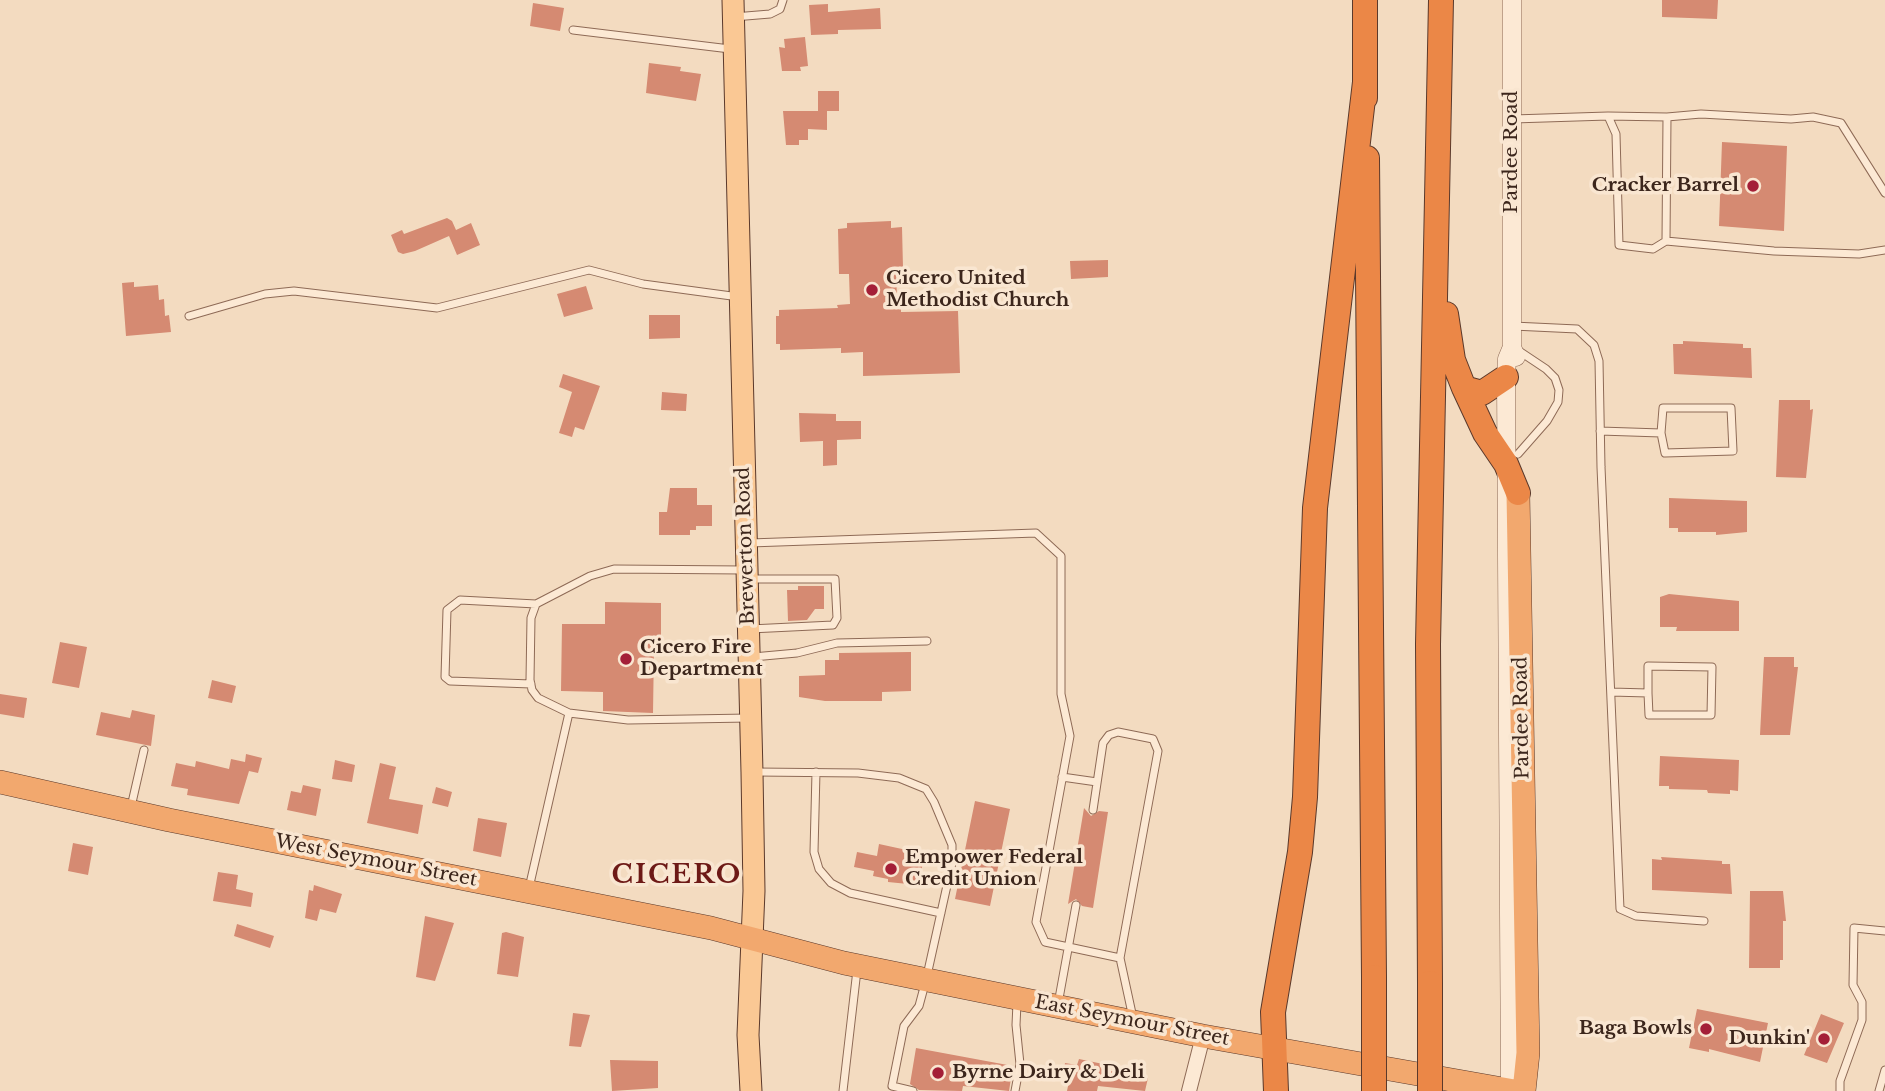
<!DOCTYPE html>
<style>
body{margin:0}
canvas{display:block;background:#f3dbc0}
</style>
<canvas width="1885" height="1091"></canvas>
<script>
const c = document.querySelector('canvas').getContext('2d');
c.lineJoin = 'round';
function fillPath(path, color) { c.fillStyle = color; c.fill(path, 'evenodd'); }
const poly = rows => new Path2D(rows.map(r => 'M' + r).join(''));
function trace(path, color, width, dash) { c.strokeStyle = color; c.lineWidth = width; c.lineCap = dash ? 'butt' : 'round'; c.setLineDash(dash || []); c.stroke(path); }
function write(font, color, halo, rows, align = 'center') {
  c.font = font + ' "Libre Baskerville",serif'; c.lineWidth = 7; c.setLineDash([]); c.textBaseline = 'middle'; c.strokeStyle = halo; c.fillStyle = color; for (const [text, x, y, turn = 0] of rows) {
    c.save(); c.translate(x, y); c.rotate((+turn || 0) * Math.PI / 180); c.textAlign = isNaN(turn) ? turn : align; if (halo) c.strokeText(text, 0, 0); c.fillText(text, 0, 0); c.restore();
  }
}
fillPath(poly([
 [1662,0,1718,0,1717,19,1662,17],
 [533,3,564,8,560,31,530,26],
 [828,4,828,12,880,8,881,29,838,30,838,34,811,35,809,5],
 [805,37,808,66,800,67,801,71,782,71,779,47,785,48,784,39],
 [649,63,681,67,680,71,701,74,696,101,646,93],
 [818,91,839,91,839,111,827,111,827,130,808,129,808,140,799,140,799,145,786,145,783,111,818,111],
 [1722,142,1787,146,1784,231,1719,226],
 [447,218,452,221,456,230,471,223,480,245,457,255,449,236,415,251,403,254,398,252,391,235,402,230,404,234],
 [891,221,891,228,902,227,903,268,896,268,897,300,901,300,901,312,958,311,960,373,863,376,863,352,841,353,841,348,780,350,780,344,776,344,776,316,779,316,779,310,838,308,837,305,850,304,849,274,839,274,838,229,847,228,847,223],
 [1108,260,1108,277,1071,279,1070,261],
 [134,282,134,287,158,285,159,300,164,299,165,316,169,315,171,332,126,336,122,283],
 [586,286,593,309,564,317,557,294],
 [649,315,680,315,680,338,649,339],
 [1683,341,1743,344,1743,348,1751,348,1752,378,1674,374,1673,344,1683,344],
 [563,374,600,386,584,430,575,427,572,437,559,433,572,392,559,387],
 [662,392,687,394,686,411,661,410],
 [1779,400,1810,400,1810,410,1813,409,1806,478,1776,477],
 [799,413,836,414,836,421,861,421,861,439,837,440,837,465,823,466,823,441,800,442],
 [670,488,697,488,697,505,712,505,712,526,696,526,696,530,690,530,690,535,659,535,659,512,667,512],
 [1669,498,1747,501,1747,532,1716,535,1716,532,1678,532,1678,528,1669,528],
 [798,586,824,586,824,609,815,609,807,620,788,621,787,590,798,590],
 [1669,594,1739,601,1739,631,1676,631,1677,627,1660,627,1660,597],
 [605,602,661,603,661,648,654,648,653,713,603,711,603,692,561,691,562,624,605,624],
 [60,642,87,647,79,688,52,683],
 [911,652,911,691,882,692,882,701,825,701,799,697,799,676,825,675,825,660,839,660,839,653],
 [1764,657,1794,657,1794,667,1798,667,1790,735,1760,735],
 [212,680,236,686,232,703,208,698],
 [0,694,27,698,24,718,0,714],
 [132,710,155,715,151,746,96,735,101,712,130,718],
 [246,754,262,758,258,773,249,771,239,804,187,795,188,789,171,786,176,763,195,767,196,761,229,769,231,759,245,762],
 [1660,756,1739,760,1738,791,1730,790,1730,794,1708,793,1707,790,1669,789,1669,786,1659,786],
 [335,760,355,765,352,782,332,779],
 [380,763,396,767,389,799,423,805,418,834,367,823],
 [303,785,321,789,316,816,287,810,291,791,301,793],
 [436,787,452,792,448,807,432,803],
 [975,801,1010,809,990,906,955,899],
 [1084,808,1091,816,1099,811,1108,812,1093,908,1082,906,1076,899,1068,904],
 [478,818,507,823,501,857,473,851],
 [73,843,93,847,88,875,68,871],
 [879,844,925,854,918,885,888,882,888,879,873,876,874,871,854,867,857,852,877,856],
 [1661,857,1722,861,1722,864,1730,864,1732,894,1652,890,1652,859,1662,860],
 [218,872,238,875,236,889,253,893,251,907,213,901],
 [314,885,342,894,336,913,320,909,317,921,305,918,309,890,313,891],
 [1750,891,1783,891,1786,921,1783,921,1783,960,1780,960,1780,968,1749,968],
 [425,916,454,923,435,981,416,977],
 [237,924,274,936,270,948,234,936],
 [506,932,524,937,518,977,497,974,502,933],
 [1697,1009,1768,1023,1760,1062,1709,1049,1709,1052,1689,1048],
 [573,1013,590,1015,581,1047,569,1046],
 [1821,1014,1844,1023,1827,1063,1804,1055],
 [916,1048,1013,1066,1009,1091,963,1086,962,1091,919,1090,910,1084],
 [1079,1059,1103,1064,1101,1069,1148,1078,1145,1091,1098,1086,1097,1091,1067,1091,1070,1076,1063,1075,1065,1063,1077,1065],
 [610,1060,658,1061,658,1088,612,1091]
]), '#d58a72');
const service = poly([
 [734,17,770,14,780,9,783,0],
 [573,30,730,49],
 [1608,116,1667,117],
 [1513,119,1608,116,1616,134,1619,245,1653,249,1666,241,1774,251,1859,254,1885,250],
 [1666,241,1667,117,1701,114,1791,119,1813,117,1841,123,1885,193],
 [189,316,265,294,294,291,437,308,589,270,643,284,739,297],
 [1513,326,1577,329,1594,345,1599,361,1601,467,1620,909,1636,916,1704,921],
 [1600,431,1661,433,1663,408,1731,408,1733,451,1665,453,1661,433],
 [1518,454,1547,421,1558,402,1559,390,1555,378,1546,369,1519,351],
 [750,543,1036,533,1061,556,1061,694,1070,736,1036,922,1045,942,1120,958],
 [750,629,833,625,837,618,835,579,751,579],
 [753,657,797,653,837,643,927,641],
 [531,684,450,681,445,677,447,610,460,600,536,604],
 [1611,692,1648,693,1648,666,1712,667,1711,715,1649,715,1648,693],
 [569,713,538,698,532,690,530,680,531,618,536,604,590,576,614,569,744,570],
 [756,772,858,773,899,778,926,789,934,802,952,845,952,863,926,980,919,1006,904,1026,892,1086,913,1091],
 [816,772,814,852,819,869,831,883,850,893,941,913],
 [1062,777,1097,782],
 [131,807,144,750],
 [1093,810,1103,743,1109,735,1118,732,1153,739,1158,751,1120,958,1133,1018],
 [529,888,569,713,628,720,749,718],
 [1058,1004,1076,905],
 [843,1091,857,970],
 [1015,1091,1020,1064,1016,1025,1017,1003],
 [1840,1091,1840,1081,1862,1020,1862,1002,1853,985,1854,928,1885,931],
 [1879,1091,1885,1070]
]);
const minor = poly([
 [1189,1091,1203,1036]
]);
const tertiary = poly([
 [1512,0,1512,347,1516,357],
 [1510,1090,1506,377,1507,359,1512,347]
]);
const primary = poly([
 [733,0,752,772,754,891,748,1035,751,1091]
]);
const trunk = poly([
 [1518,493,1528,1053,1524,1091],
 [0,782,169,820,711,928,844,963,1203,1036,1514,1091]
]);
const motorway = poly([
 [1365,0,1365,98],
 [1367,158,1374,977],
 [1446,314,1453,360,1464,388,1485,433,1506,464,1518,493],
 [1464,388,1482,393,1506,377],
 [1430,983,1428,644,1441,0],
 [1276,1091,1273,1012,1300,852,1305,797,1315,508,1365,82]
]);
trace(service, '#8e6a56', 9);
trace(minor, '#8e6a56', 16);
trace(tertiary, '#8e6a56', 19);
trace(primary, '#5b392b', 23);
trace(trunk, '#5b392b', 24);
trace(motorway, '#5b392b', 26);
trace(service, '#fce9d4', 7);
trace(minor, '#fce9d4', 14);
trace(tertiary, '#fce9d4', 18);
trace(primary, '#fac894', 21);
trace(trunk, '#f2a86e', 23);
trace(motorway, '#eb8747', 24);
const motorwayBridge = poly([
 [1374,977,1374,1091],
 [1430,983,1430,1091]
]);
trace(motorwayBridge, '#5b392b', 26, []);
trace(motorwayBridge, '#eb8747', 24);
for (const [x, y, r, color] of [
 [1753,186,7,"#a41f37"],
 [872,290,7,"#a41f37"],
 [626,659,7,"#a41f37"],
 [891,869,7,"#a41f37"],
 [1706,1029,7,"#a41f37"],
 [1824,1039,7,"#a41f37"],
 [938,1073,7,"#a41f37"]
]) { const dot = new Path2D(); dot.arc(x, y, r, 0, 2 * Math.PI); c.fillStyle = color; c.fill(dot); trace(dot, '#f9e6d1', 2.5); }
write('19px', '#3c261c', '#f9e6d1', [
 ["Pardee Road",1512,152,-90],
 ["Brewerton Road",746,546,-92],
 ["Pardee Road",1522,718,-91],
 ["West Seymour Street",376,861,11],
 ["East Seymour Street",1132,1021,11]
]);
write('bold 19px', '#3c261c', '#f9e6d1', [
 ["Cracker Barrel",1739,186,"right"],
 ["Cicero United",886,279],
 ["Methodist Church",886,301],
 ["Cicero Fire",640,648],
 ["Department",640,670],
 ["Empower Federal",905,858],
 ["Credit Union",905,880],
 ["Baga Bowls",1692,1029,"right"],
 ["Dunkin'",1810,1039,"right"],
 ["Byrne Dairy & Deli",952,1073]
], 'left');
c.letterSpacing = '2px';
write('bold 26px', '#6d1916', '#f9e6d1', [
 ["CICERO",677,876]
]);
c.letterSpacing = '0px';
</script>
